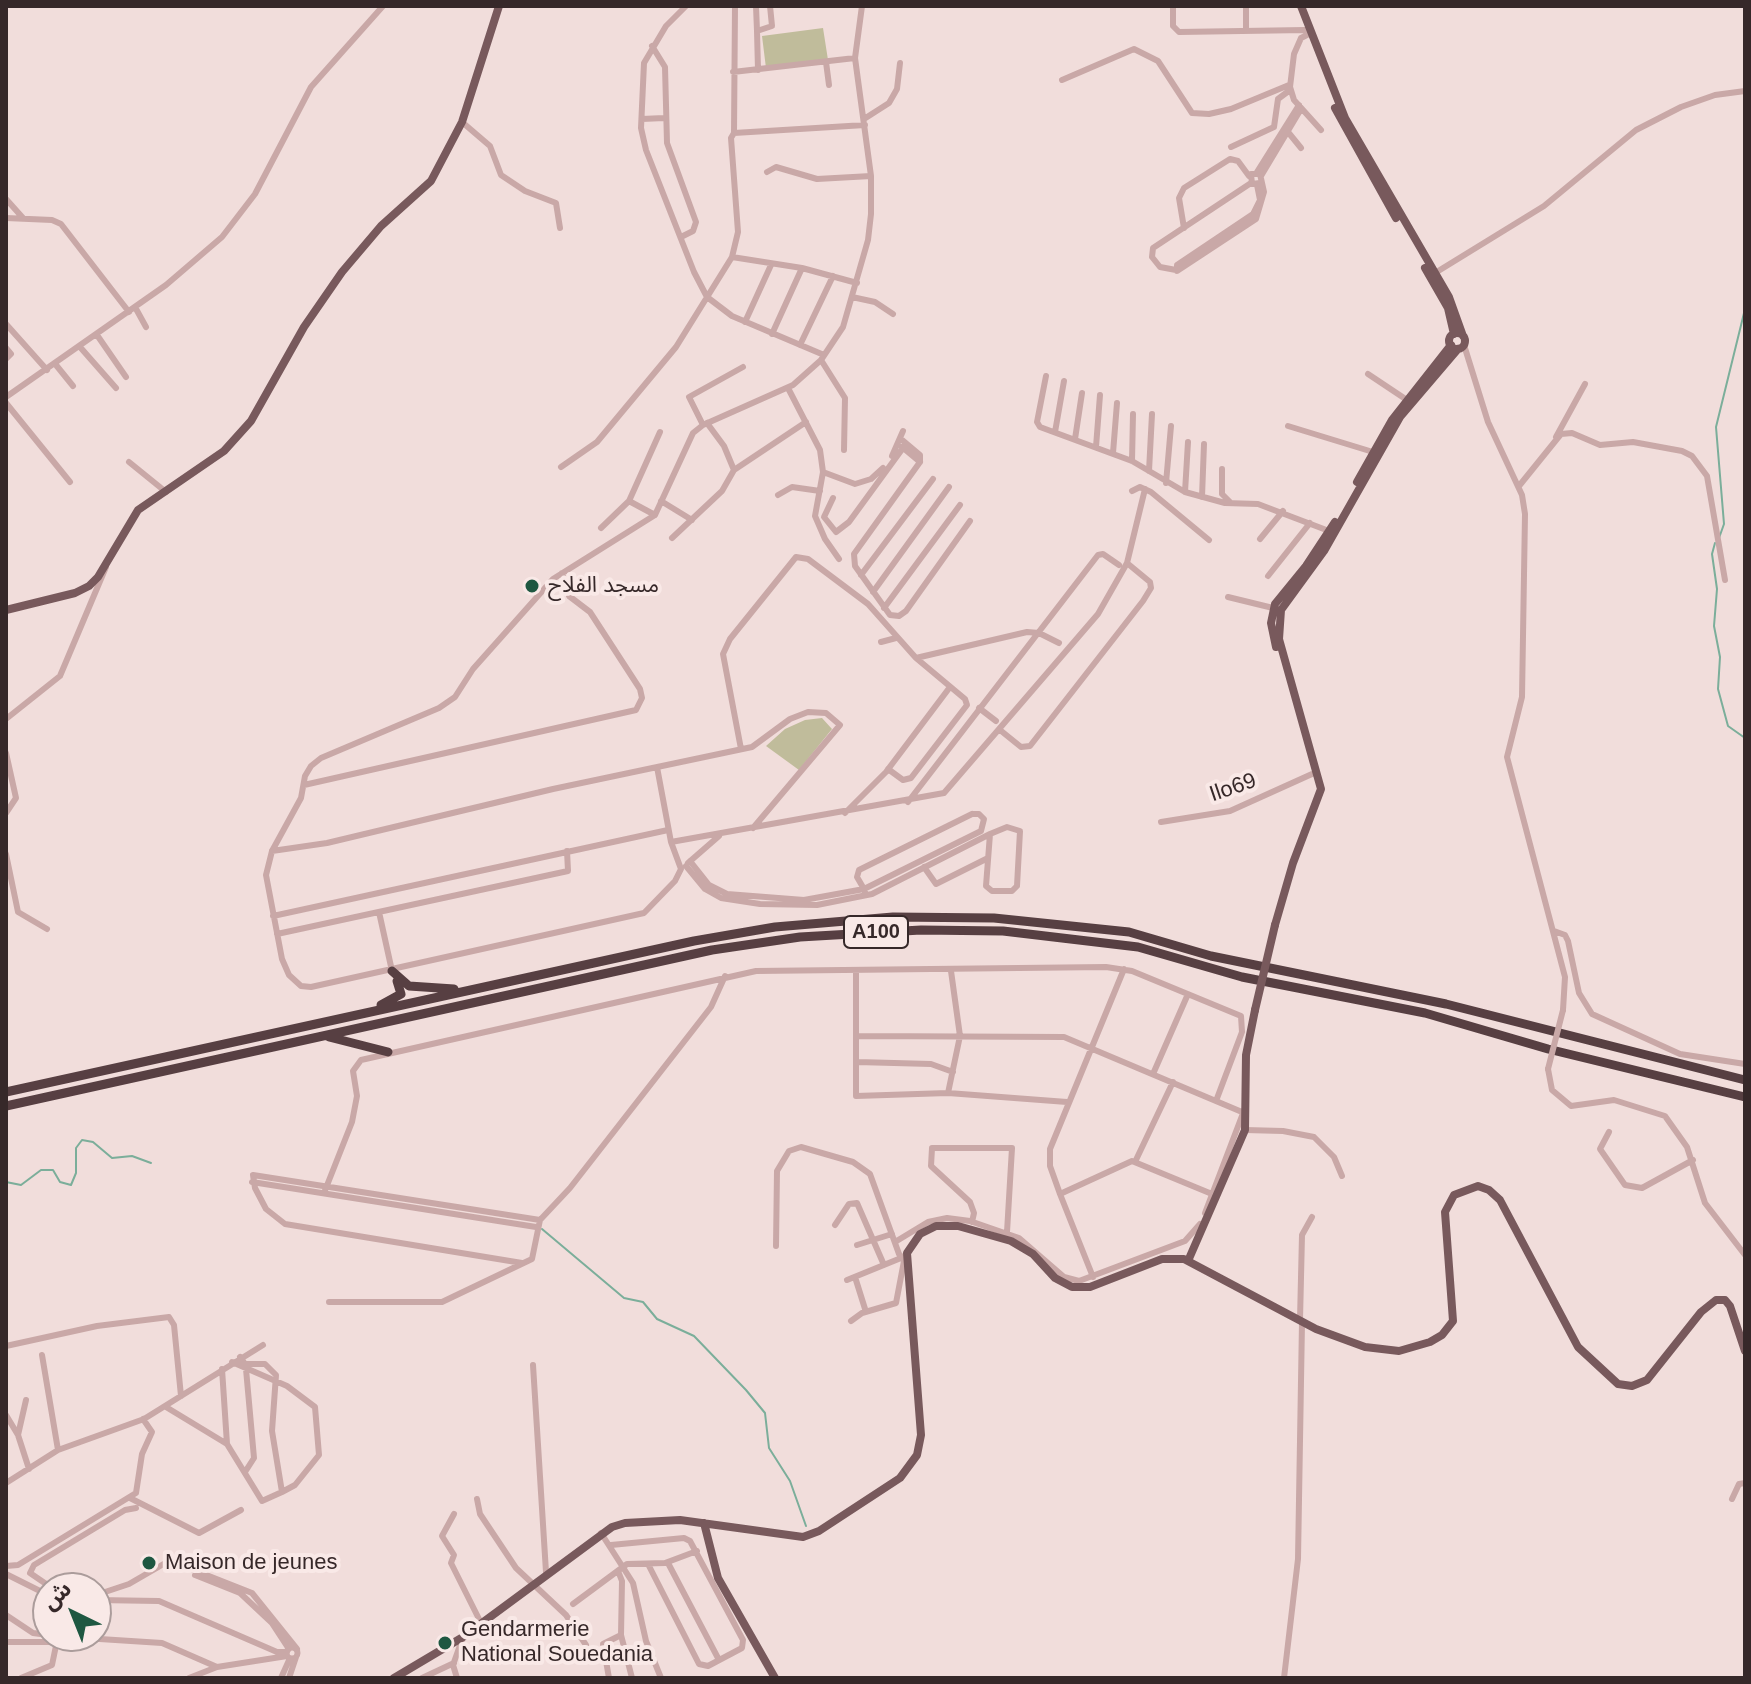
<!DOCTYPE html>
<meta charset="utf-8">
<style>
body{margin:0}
#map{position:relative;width:1751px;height:1684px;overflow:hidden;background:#f1dddb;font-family:Arial,"Noto Sans Arabic",sans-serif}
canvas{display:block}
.frame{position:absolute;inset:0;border:8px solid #362829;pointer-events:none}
.north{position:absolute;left:32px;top:1572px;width:80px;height:80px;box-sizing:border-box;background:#f9e9e7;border:2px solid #ab9c9b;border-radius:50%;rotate:317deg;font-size:22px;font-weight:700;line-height:32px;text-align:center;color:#362829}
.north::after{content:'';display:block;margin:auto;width:28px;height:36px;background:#1e5741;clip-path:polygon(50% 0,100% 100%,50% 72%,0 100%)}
</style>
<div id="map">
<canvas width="1751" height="1684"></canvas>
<div class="frame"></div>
<div class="north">ش</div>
</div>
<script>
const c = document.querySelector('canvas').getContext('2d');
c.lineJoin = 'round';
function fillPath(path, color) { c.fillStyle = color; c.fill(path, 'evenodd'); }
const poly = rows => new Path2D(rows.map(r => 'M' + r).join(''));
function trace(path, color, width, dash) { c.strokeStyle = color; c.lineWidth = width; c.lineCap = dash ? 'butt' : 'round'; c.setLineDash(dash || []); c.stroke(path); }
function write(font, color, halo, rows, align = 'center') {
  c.font = font + ' Arial,"Noto Sans Arabic",sans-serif'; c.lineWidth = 8; c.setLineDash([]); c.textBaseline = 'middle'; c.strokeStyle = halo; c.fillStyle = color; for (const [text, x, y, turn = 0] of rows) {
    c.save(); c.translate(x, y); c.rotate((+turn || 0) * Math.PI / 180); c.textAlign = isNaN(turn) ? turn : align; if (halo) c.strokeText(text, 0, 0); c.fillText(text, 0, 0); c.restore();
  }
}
fillPath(poly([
 [823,28,828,60,766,68,762,36],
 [822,718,832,729,799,770,766,746,785,729,805,720]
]), '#c0bc9b');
trace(poly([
 [1744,264,1745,268],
 [1719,538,1724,524,1716,427,1745,309],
 [1715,543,1712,554,1717,589,1714,626,1720,657,1718,689,1728,726,1745,738],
 [6,1182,21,1185,41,1170,53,1170,60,1182,71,1185,76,1173,76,1148,82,1140,93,1142,112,1158,132,1156,151,1163],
 [542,1229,624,1298,643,1302,657,1319,694,1336,746,1390,765,1413,769,1448,790,1481,806,1526]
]), '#7bae9a', 2);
trace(poly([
 [686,6,666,26,644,63,641,128,646,150,694,272,707,297,732,316,824,355],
 [756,6,757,31],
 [1173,6,1173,26,1179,32,1305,30],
 [1246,6,1246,31],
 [1307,35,1301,38,1294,54,1290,87,1294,100,1321,130],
 [652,46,665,67,667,143,696,222,693,231,681,237],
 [826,62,829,85],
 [758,70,757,31,772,26,770,6],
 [733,72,855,58],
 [1062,80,1134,49,1158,61,1192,113,1209,114,1231,109,1289,85],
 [642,119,664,118],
 [864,119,889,103,897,89,900,63],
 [462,122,490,146,501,175,525,191,556,203,560,228],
 [1288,132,1301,148],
 [734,133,735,6],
 [1231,147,1274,127,1278,99,1290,90],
 [767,172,776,167,817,179,871,176],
 [1257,172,1299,105],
 [1261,176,1301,109],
 [1257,185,1260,200,1253,214,1177,265,1177,271,1256,219,1264,192,1260,174,1251,174,1252,184,1260,183],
 [6,199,23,218],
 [6,218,52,220,61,224,129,312],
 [1184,228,1179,198,1184,188,1230,159,1238,161,1249,176],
 [732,257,802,268,857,283],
 [1176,270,1160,267,1152,257,1153,248,1251,183],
 [1435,273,1544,206,1636,130,1681,107,1715,95,1745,91],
 [852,297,875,302,893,314],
 [135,307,146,327],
 [745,322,771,265],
 [6,324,47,370],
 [772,334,802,268],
 [97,335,126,377],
 [800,345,833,276],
 [1464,345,1488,422,1522,495,1525,514,1522,697,1507,757,1565,977,1563,1010],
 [80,347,116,388],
 [6,348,11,354,6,359],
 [821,360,845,398,844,450],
 [56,365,73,386],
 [1368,374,1407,400],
 [1046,376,1037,422,1040,427,1132,461,1185,492,1225,503,1258,504,1329,531],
 [788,388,820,450,823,472,815,516,825,539,839,559],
 [6,397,166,285,222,237,255,194,311,87,383,6],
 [6,403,70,482],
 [707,423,724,446,734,470],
 [703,425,689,397,743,367],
 [1288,426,1373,452],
 [1055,432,1064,381],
 [1556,437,1585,384],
 [901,439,920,455,920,462],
 [1075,439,1082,393],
 [902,447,920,462],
 [1096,447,1100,395],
 [1113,453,1117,403],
 [892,456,903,431],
 [1132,461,1133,414],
 [129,462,166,492],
 [920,462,854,554,855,566,890,615,899,616,906,611,970,521],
 [561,467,597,442,676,347,732,257,738,232,731,138,734,133,865,125],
 [1222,469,1222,494,1230,502],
 [1149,471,1152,414],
 [823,472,855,484,871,479,883,468],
 [1166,483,1171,426],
 [1519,486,1561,434,1572,433,1600,445,1633,442,1682,451,1692,456,1707,476,1725,580],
 [1132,491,1140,487,1151,492,1209,540],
 [1185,492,1188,442],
 [778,495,792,487,820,491],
 [1202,497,1204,444],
 [833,498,824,517,836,532,849,522,903,448],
 [629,501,655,515],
 [661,501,692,520],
 [601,528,629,501,660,432],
 [672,538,722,491,734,470,806,422],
 [1260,539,1283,511],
 [861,575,933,479],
 [1268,576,1310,523],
 [873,592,949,487],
 [1228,597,1273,608],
 [884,608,960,505],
 [881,642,896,638],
 [979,708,996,721],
 [6,719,60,676,106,567],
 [1000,730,1021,747,1030,746,1143,601,1151,588,1150,582,1127,563],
 [741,749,723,654,730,639,796,557,808,559,868,604,916,658,1027,632,1039,633,1059,643],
 [6,753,16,798,6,813],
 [657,767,671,842,681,869,675,881,644,913,311,987,301,986,289,975,282,959,266,875,272,851,301,798,305,776,311,766,321,758,439,708,455,697,473,669,553,579,655,515,693,433,703,425,793,385,821,360,843,327,868,240,871,214,871,176,855,58,862,6],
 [888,769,903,780,911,778,967,705,965,699,916,658],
 [304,785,636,710,642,698,640,689,590,612,569,596,562,573],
 [908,802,1098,555,1103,554,1119,565],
 [845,813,886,772,950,687],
 [972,814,979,814,984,819,981,831,864,889,857,877,859,870,972,814],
 [1161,822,1230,811,1312,774],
 [671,842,944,793,1098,614,1127,563,1145,489],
 [272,851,327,843,553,789,752,747,790,719,808,712,826,713,840,725,753,828],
 [6,854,18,912,47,929],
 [690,861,709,885,727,894,804,900,864,889,865,892],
 [688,863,719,836],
 [686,866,705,889,721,898,760,904,817,905,872,894,990,834,986,886,992,891,1012,891,1017,886,1020,831,1007,827,990,834],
 [924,867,936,884,988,858],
 [379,912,392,971],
 [273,916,668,830],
 [1554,931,1565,935,1568,941,1579,993,1592,1014,1680,1054,1745,1064],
 [277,934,568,871,567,851],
 [856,972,856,1096,948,1093,1067,1102],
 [857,1036,1064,1037,1242,1112],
 [857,1062,931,1064,953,1072],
 [1548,1069,1552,1090,1571,1106,1614,1100,1665,1116,1687,1147,1705,1203,1745,1255],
 [1153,1074,1188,994],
 [948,1093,960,1036,951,971],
 [1245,1130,1283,1131,1314,1137,1334,1157,1342,1176],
 [1609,1132,1600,1149,1625,1185,1642,1188,1693,1160],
 [1135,1162,1173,1082],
 [252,1182,536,1227],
 [324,1193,352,1122,357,1096,353,1071,361,1060,756,971,1106,967,1132,971,1241,1016,1242,1032,1216,1101],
 [1060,1194,1132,1161,1212,1194],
 [1205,1213,1245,1108],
 [972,1222,974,1213,970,1202,931,1166,932,1148,1012,1148,1007,1232],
 [835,1225,849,1204,857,1203,884,1265],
 [895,1242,928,1222,947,1218,970,1221,1019,1238,1064,1277,1079,1281,1185,1241,1200,1224],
 [857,1245,892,1234],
 [776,1246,777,1171,789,1151,801,1147,853,1162,870,1174,899,1254,907,1263],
 [522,1263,285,1224,266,1209,255,1188,253,1175,540,1220],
 [855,1277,866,1312],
 [1093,1277,1060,1194,1050,1166,1050,1149,1124,969],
 [847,1280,901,1258],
 [329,1302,442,1302,532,1259,540,1220,570,1188,711,1007,725,976],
 [1300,1320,1302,1235,1312,1217],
 [851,1321,862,1313,896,1303,904,1261],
 [6,1346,97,1326,169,1317,174,1325,181,1396],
 [42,1355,58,1450],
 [232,1362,287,1386,315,1407,319,1455,295,1485,282,1492],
 [533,1365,546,1572],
 [222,1369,227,1444],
 [166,1407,227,1444,262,1501,282,1492,272,1431,276,1375,265,1364,245,1364,240,1357],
 [6,1415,18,1435,29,1469],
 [18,1435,26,1400],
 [245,1472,254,1458,246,1369],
 [6,1483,58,1450,144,1419,263,1345],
 [130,1498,199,1533,241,1510],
 [477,1499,480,1514,516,1568,566,1615,586,1645],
 [1732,1499,1739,1484,1745,1483],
 [454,1514,442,1536,454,1555,451,1563,480,1621],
 [601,1533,633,1583,646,1641,661,1678],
 [611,1545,684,1538,690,1541,743,1640,742,1648,708,1666,699,1664,648,1564],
 [668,1563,719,1660],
 [6,1566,18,1565,136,1493,142,1454,152,1432,143,1419],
 [618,1571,622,1581,621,1635,632,1678],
 [6,1574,48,1595],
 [195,1575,240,1593,272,1623,289,1649],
 [52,1588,30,1573,34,1565,125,1510,136,1508],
 [96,1595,129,1584,167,1562,176,1563,252,1593,297,1649],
 [96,1600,159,1601,277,1652,287,1652],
 [573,1604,627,1564,665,1563,697,1551],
 [6,1615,33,1633,48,1635],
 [53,1636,162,1643,217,1667,287,1656],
 [6,1642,50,1642,58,1637],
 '286.5 1653a5.5 5.5 0 1 1 11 0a5.5 5.5 0 1 1-11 0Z',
 [21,1678,52,1665,58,1636],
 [189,1678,217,1667],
 [281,1678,290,1658],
 [289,1678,296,1657],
 [422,1678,454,1663],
 [457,1678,453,1665,463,1637],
 [609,1678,603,1644,621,1635],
 [1284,1678,1298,1559,1302,1322]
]), '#c9a8a7', 6);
trace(poly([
 [1301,6,1345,118,1449,297,1463,336],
 [1335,108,1396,218],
 [1425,268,1448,308,1454,334],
 '1449 341a8 8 0 1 1 16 0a8 8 0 1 1-16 0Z',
 [1357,482,1392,420,1451,345],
 [6,610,75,593,89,586,98,577,138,510,224,451,251,421,304,327,342,272,381,226,431,181,462,122,499,6],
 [1276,647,1271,623,1275,604,1306,566,1335,522],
 [1275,925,1293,863,1321,789,1279,639,1281,610,1324,551,1400,417,1458,349],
 [1188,1261,1245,1130,1246,1055,1255,1010],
 [704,1523,718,1578,775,1678],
 [394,1678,463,1637,612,1527,625,1523,680,1520,803,1537,819,1531,900,1478,917,1455,921,1435,907,1253,920,1234,936,1226,958,1226,1011,1241,1033,1254,1055,1278,1072,1287,1090,1287,1162,1259,1184,1259,1316,1329,1365,1347,1399,1351,1430,1342,1442,1335,1453,1321,1445,1212,1454,1195,1478,1186,1489,1190,1500,1200,1578,1347,1618,1384,1632,1386,1647,1380,1701,1312,1716,1300,1725,1300,1730,1306,1745,1351]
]), '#78595c', 8);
trace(poly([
 [392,971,409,986,454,989],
 [381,1005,401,994,397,981],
 [329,1037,388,1052],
 [6,1092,694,941,775,927,893,917,994,918,1129,932,1211,956,1446,1004,1745,1080],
 [6,1106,712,950,800,937,921,930,1003,931,1138,947,1242,977,1425,1013,1548,1049,1745,1097]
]), '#573f42', 9);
trace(poly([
 [1548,1069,1563,1010]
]), '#c9a8a7', 6);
trace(poly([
 [1255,1010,1275,925]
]), '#78595c', 8);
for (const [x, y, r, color] of [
 [532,586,8,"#1e5741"],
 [149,1563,8,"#1e5741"],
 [445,1643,8,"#1e5741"]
]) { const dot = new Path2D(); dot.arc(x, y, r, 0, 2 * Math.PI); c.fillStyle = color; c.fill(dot); trace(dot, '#f9e9e7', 3); }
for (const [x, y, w] of [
 [876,932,64]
]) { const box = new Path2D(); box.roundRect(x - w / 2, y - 16, w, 32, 6); c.fillStyle = '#f9e9e7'; c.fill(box); trace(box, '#362829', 2); }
write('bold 20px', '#362829', null, [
 ["A100",876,932]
]);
write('22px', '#362829', '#f9e9e7', [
 ["مسجد الفلاح",548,586],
 ["Maison de jeunes",165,1563],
 ["Gendarmerie",461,1630],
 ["National Souedania",461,1655]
], 'left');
write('22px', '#362829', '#f9e9e7', [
 ["Ilo69",1233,788,-19]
]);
</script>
